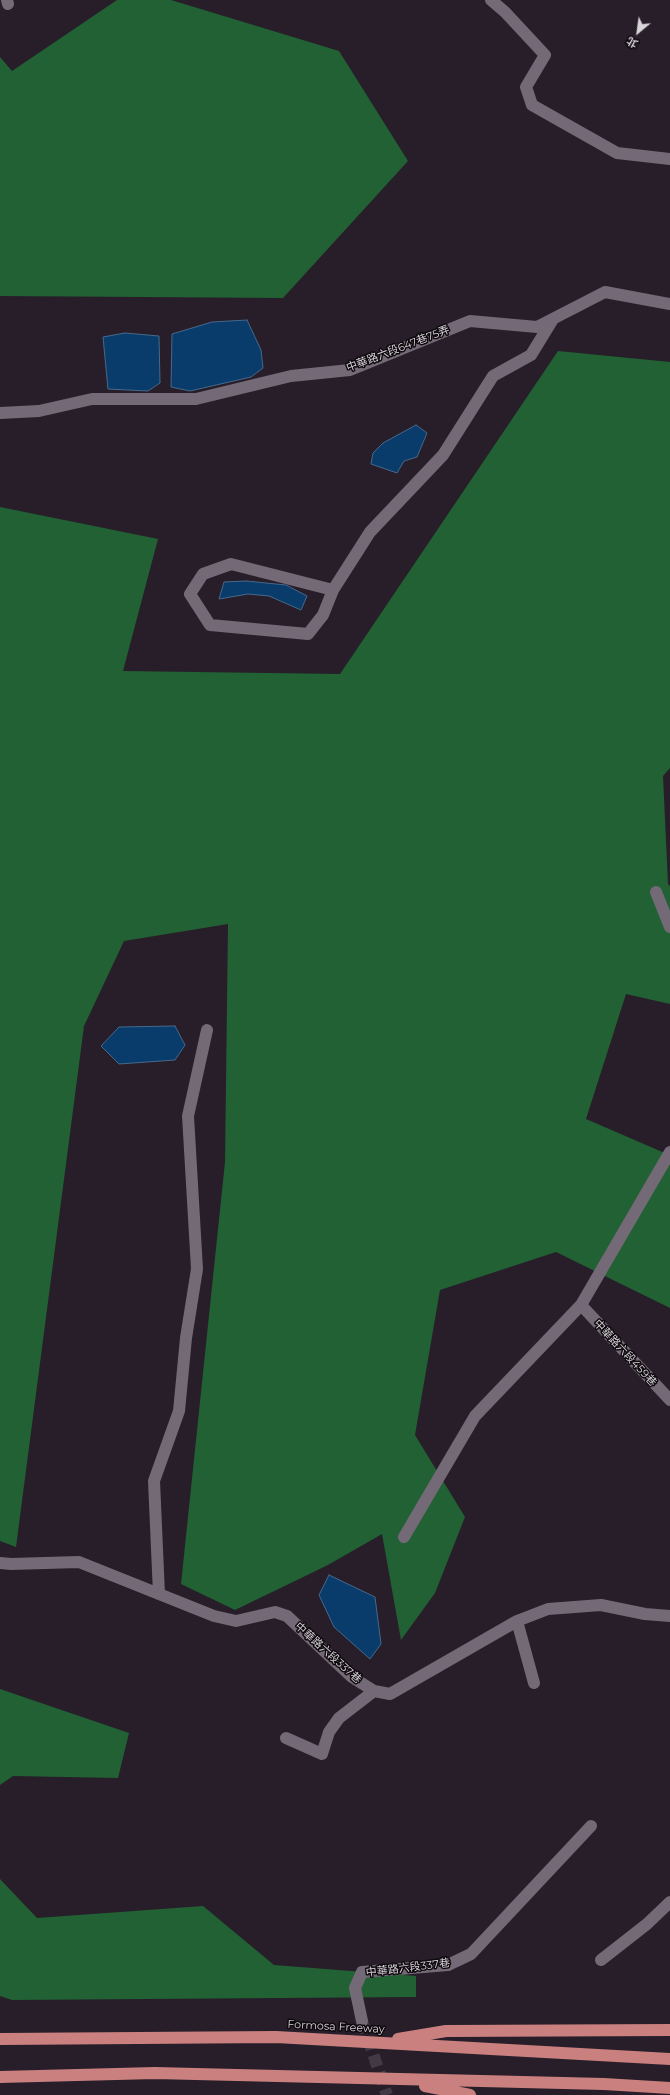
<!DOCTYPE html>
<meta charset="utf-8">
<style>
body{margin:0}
#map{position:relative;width:670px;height:2095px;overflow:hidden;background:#271e29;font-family:Montserrat,"Noto Sans TC",sans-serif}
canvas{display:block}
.north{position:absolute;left:618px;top:12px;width:40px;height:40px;-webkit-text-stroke:3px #0e0a0e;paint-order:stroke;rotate:209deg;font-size:11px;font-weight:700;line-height:16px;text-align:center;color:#d9d3da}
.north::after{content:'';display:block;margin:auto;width:14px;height:18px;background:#d9d3da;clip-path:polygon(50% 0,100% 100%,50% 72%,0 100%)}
</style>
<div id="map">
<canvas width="670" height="2095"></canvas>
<div class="north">北</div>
</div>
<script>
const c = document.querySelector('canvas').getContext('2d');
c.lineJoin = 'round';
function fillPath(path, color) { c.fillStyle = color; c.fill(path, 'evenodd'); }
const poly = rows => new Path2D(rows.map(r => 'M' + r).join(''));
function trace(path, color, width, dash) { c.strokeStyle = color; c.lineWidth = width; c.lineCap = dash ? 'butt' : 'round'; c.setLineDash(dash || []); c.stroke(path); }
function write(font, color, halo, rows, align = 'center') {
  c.font = font + ' Montserrat,"Noto Sans TC",sans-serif'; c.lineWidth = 3; c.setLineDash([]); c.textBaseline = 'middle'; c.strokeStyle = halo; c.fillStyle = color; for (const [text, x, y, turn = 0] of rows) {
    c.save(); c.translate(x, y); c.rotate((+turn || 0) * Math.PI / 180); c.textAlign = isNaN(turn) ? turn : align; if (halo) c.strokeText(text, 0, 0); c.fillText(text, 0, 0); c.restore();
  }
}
fillPath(poly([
 [117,0,171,0,339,51,408,161,283,298,0,296,0,57,12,71],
 [558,351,670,362,670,768,663,776,668,884,670,886,670,1004,626,994,586,1119,667,1154,670,1150,670,1308,556,1252,440,1290,415,1435,465,1517,435,1593,401,1640,382,1534,328,1565,235,1610,181,1584,225,1162,228,924,124,941,84,1026,16,1547,0,1541,0,507,158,539,123,671,340,674],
 [0,1689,129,1733,118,1778,13,1776,0,1785],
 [0,1879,37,1918,203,1906,274,1965,416,1976,416,1997,12,2000,0,1996]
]), '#226134');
const water = poly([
 [247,320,261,350,263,368,251,377,190,391,171,387,172,334,212,322,247,320],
 [125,333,159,336,160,383,148,391,108,389,103,337,125,333],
 [416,425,427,433,417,457,404,461,397,473,371,464,373,453,383,443,416,425],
 [246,581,286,585,307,596,301,610,269,596,248,594,219,599,224,582,246,581],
 [175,1026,185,1045,175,1060,119,1064,101,1046,119,1027,175,1026],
 [329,1575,375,1597,381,1644,370,1659,334,1627,319,1595,329,1575]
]);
fillPath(water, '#093c6b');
trace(water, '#47698c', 1);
trace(poly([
 [362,2021,387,2095]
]), '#423944', 12, [12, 6]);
trace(poly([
 [7,0,8,4],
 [491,0,505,12,545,55,526,87,532,105,617,153,670,159],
 [0,413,39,411,92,399,196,399,291,376,350,370,470,321,537,327,605,292,670,304],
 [333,590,323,615,308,634,210,625,190,594,203,574,231,564,333,590,370,532,443,455,493,376,531,355,553,319],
 [656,892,670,927],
 [581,1305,670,1400],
 [404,1537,475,1416,581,1305,670,1152],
 [0,1563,11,1564,79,1562,214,1616,236,1621,275,1612,287,1616,352,1677,374,1691,390,1694,517,1621,548,1609,601,1605,645,1614,670,1616],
 [159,1594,154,1481,179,1411,186,1338,197,1269,188,1116,207,1030],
 [517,1621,534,1683],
 [286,1738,322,1754,329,1732,339,1718,374,1691],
 [601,1960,647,1924,670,1902],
 [362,2021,355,1988,362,1972,448,1965,471,1954,591,1826]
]), '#746976', 12);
trace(poly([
 [0,2039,276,2037,670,2059],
 [398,2039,446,2031,670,2030],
 [0,2077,155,2073,604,2084,670,2088],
 [425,2086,470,2095]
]), '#c9807f', 12);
write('11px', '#d9d3da', '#0e0a0e', [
 ["中華路六段647巷75弄",398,349,-21],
 ["中華路六段459巷",625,1353,47],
 ["中華路六段337巷",328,1653,42],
 ["中華路六段337巷",408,1968,-7],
 ["Formosa Freeway",336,2027,3]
]);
</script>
